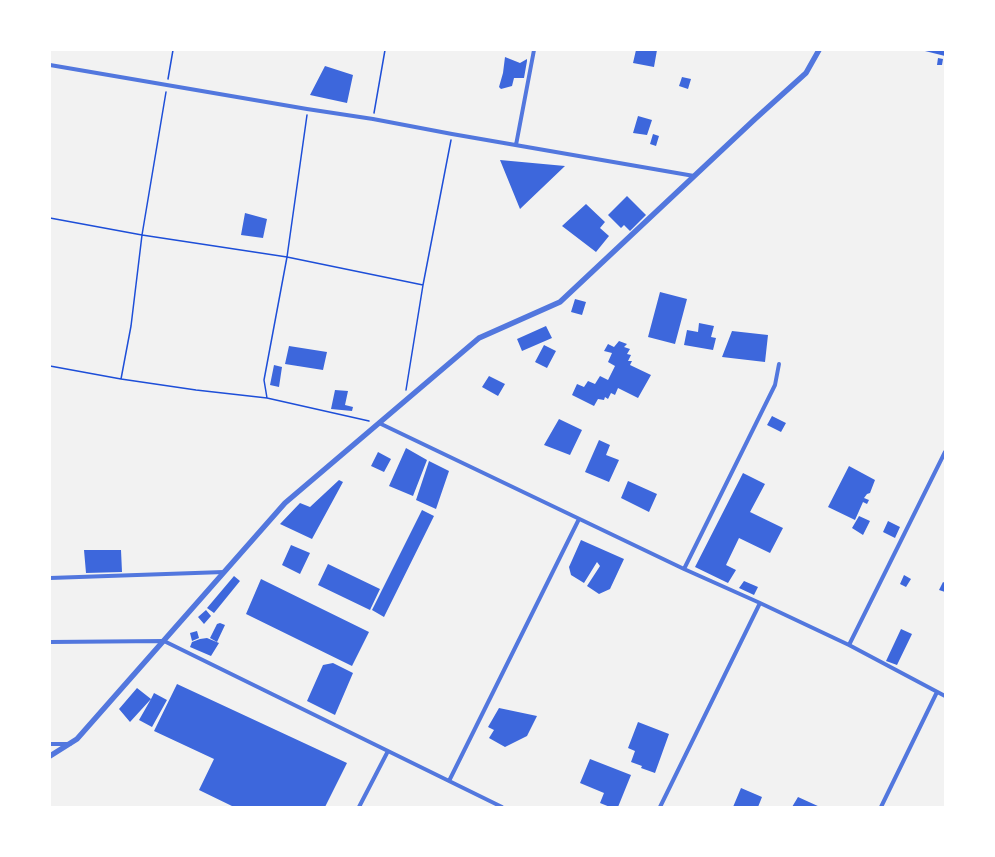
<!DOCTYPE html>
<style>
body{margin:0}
#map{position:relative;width:995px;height:857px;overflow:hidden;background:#f2f2f2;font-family:Bitter,serif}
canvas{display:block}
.frame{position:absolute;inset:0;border:51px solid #fff;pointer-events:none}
</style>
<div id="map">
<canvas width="995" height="857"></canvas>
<div class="frame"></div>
</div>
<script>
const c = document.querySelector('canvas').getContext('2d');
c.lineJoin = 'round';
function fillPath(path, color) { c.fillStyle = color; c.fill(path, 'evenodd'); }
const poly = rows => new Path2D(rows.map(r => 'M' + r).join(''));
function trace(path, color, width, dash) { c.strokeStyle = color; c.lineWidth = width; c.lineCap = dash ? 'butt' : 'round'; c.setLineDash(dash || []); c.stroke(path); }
fillPath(poly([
 [636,50,657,50,654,67,633,63],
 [925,50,945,50,945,56,925,51],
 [505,57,520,63,527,59,527,61,524,78,514,78,512,86,501,89,499,87,503,73],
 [938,58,943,59,942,65,937,65],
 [325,66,353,75,347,103,310,95],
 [682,77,691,79,688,89,679,86],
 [638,116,652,120,647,135,633,133],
 [653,134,659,136,656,146,650,144],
 [500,160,565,166,520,209],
 [627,196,646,215,630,231,624,225,621,228,608,215],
 [586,204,605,222,600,228,609,236,596,252,562,226],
 [245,213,267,219,263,238,241,235],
 [660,292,687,299,675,344,648,337],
 [575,299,586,302,582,315,571,312],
 [699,323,714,326,711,337,716,338,713,350,684,345,687,330,698,332],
 [546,326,552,338,522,351,517,339],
 [732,331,768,335,765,362,722,357],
 [619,341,627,344,624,347,630,349,627,354,631,355,628,361,632,361,630,365,651,375,638,398,618,388,615,395,611,393,608,399,605,397,604,400,598,399,594,406,572,395,577,384,584,387,588,381,595,384,600,376,608,380,615,366,608,362,612,353,604,351,608,344,614,347],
 [544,345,556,351,547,368,535,362],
 [289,346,327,352,323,370,285,364],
 [274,365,282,367,279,387,270,385],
 [489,376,505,384,498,396,482,387],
 [335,390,348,391,345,405,353,407,352,411,331,409],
 [772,416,786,423,781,432,767,425],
 [559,419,582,430,570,455,544,445],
 [599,440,610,445,606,455,619,460,609,482,585,472],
 [406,448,427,460,413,496,389,486],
 [378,452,391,459,384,472,371,466],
 [429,461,449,471,436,509,416,500],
 [849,466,875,480,870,493,867,494,864,498,869,500,867,504,863,502,855,520,828,507],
 [743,473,765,484,750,512,783,528,770,553,739,538,726,565,736,570,728,583,695,567],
 [339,480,343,482,312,539,280,524,300,503,310,507],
 [628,481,657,494,649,512,621,498],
 [422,510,434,516,384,617,372,610],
 [859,516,870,521,863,535,852,528],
 [888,521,900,527,895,538,883,532],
 [581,540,624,559,610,589,599,594,587,586,600,566,597,562,584,583,571,575,569,567],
 [291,545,310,553,300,574,282,565],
 [84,550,121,550,122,572,86,573],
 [328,564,380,589,370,610,318,585],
 [904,575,911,579,906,587,900,584],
 [234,576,240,581,214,613,207,608],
 [261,579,369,632,352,666,246,614],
 [744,581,758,587,754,595,739,588],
 [943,582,945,583,945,592,939,590],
 [206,610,211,616,204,624,198,617],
 [220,623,225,625,217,642,210,638,217,624],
 [901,629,912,634,897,665,886,661],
 [197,631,199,638,192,641,190,633],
 [207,638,219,643,211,656,190,647,192,642,200,639],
 [333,663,353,673,335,715,307,701,323,665],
 [177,684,347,763,325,807,234,807,199,790,214,759,154,731],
 [137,688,151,699,154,693,167,700,152,727,139,720,151,699,130,722,119,709],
 [499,708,537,716,527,736,505,747,489,738,494,730,488,727],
 [638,722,669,734,655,773,641,768,642,766,631,762,635,751,628,748],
 [590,759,631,775,618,807,610,807,600,803,604,793,580,783],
 [741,788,762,797,758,807,733,807],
 [798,797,820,807,792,807]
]), '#3d67dc');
trace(poly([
 [168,79,173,50],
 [374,113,385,50],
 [50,218,142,235,287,257,423,285],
 [50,366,121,379,196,390,267,398,369,421],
 [121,379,131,326,142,235,166,92],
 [406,390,423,285,451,140],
 [267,398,264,380,287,257,307,115]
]), '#1d4ed8', 1.5);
trace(poly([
 [50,65,307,109,373,119,452,134,694,176],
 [516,145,534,50],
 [379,423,684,569,760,603,849,645,945,696],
 [684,569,775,385,779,364],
 [50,578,224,572],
 [50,642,164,641,502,807],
 [849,645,945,452],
 [50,744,70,744],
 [449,781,579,519],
 [359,807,388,751],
 [660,807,760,603],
 [881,807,937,692]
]), '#5277de', 4);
trace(poly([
 [50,756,77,739,285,503,479,338,560,302,755,119,806,73,819,50]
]), '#5277de', 5.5);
</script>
